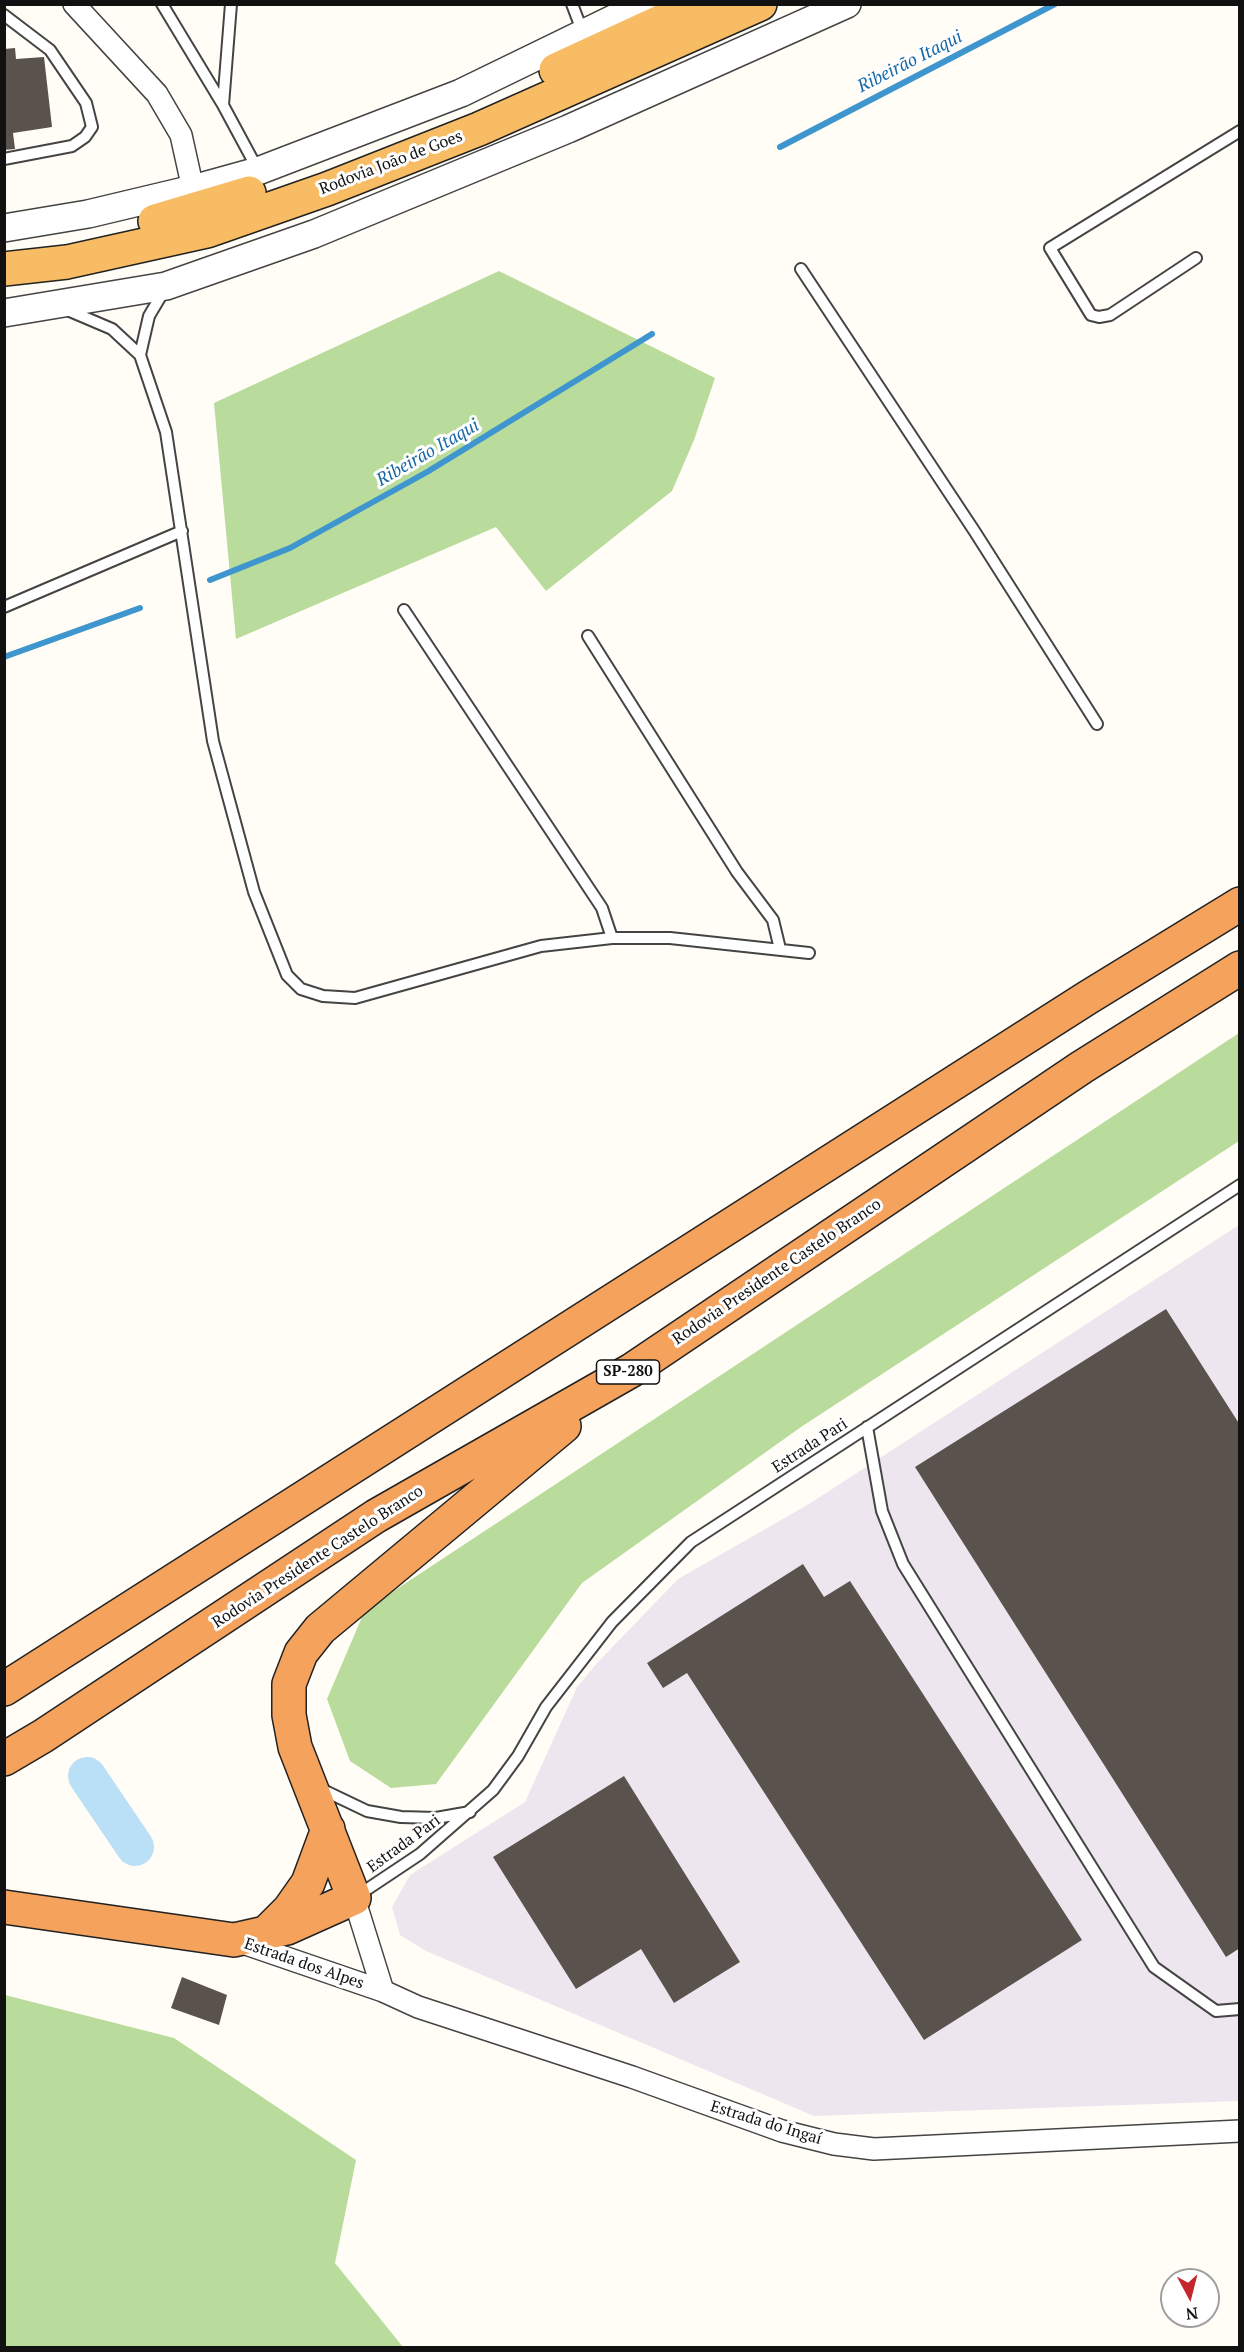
<!DOCTYPE html>
<meta charset="utf-8">
<style>
body{margin:0}
#map{position:relative;width:1244px;height:2352px;overflow:hidden;background:#fffdf5;font-family:"PT Serif",serif}
canvas{display:block}
.frame{position:absolute;inset:0;border:6px solid #111;pointer-events:none}
.north{position:absolute;left:1160px;top:2268px;width:60px;height:60px;box-sizing:border-box;background:#fff;border:2px solid #a0a0a0;border-radius:50%;rotate:173deg;font-size:16px;font-weight:700;line-height:24px;text-align:center;color:#111}
.north::after{content:'';display:block;margin:auto;width:21px;height:27px;background:#c4262e;clip-path:polygon(50% 0,100% 100%,50% 72%,0 100%)}
</style>
<div id="map">
<canvas width="1244" height="2352"></canvas>
<div class="frame"></div>
<div class="north">N</div>
</div>
<script>
const c = document.querySelector('canvas').getContext('2d');
c.lineJoin = 'round';
function fillPath(path, color) { c.fillStyle = color; c.fill(path, 'evenodd'); }
const poly = rows => new Path2D(rows.map(r => 'M' + r).join(''));
function trace(path, color, width, dash) { c.strokeStyle = color; c.lineWidth = width; c.lineCap = dash ? 'butt' : 'round'; c.setLineDash(dash || []); c.stroke(path); }
function write(font, color, halo, rows, align = 'center') {
  c.font = font + ' "PT Serif",serif'; c.lineWidth = 6; c.setLineDash([]); c.textBaseline = 'middle'; c.strokeStyle = halo; c.fillStyle = color; for (const [text, x, y, turn = 0] of rows) {
    c.save(); c.translate(x, y); c.rotate((+turn || 0) * Math.PI / 180); c.textAlign = isNaN(turn) ? turn : align; if (halo) c.strokeText(text, 0, 0); c.fillText(text, 0, 0); c.restore();
  }
}
fillPath(poly([
 [1239,1225,1239,2101,814,2116,426,1951,400,1935,392,1907,410,1875,525,1802,577,1687,597,1663,678,1579,809,1504]
]), '#eee6ef');
fillPath(poly([
 [499,271,715,378,694,440,672,491,546,591,496,527,236,639,214,403],
 [1239,1033,1239,1141,801,1427,582,1583,436,1784,391,1788,350,1761,327,1699,365,1610],
 [5,1995,174,2038,356,2160,335,2263,403,2347,5,2347]
]), '#b9dc9c');
trace(poly([
 [780,147,1055,4],
 [210,580,290,548,427,472,652,334],
 [4,657,140,608]
]), '#3f96cf', 6);
trace(poly([
 [87,1776,135,1847]
]), '#b9e0f7', 38);
fillPath(poly([
 [15,48,16,59,44,57,52,127,13,133,15,149,4,150,4,49],
 [1166,1309,1240,1425,1240,1948,1226,1957,915,1467],
 [803,1564,824,1597,850,1581,1082,1940,924,2040,687,1673,663,1688,647,1663],
 [624,1776,740,1962,674,2003,641,1949,576,1989,493,1857],
 [182,1977,227,1995,219,2025,171,2008]
]), '#5a524d');
const service = poly([
 [162,4,223,105,258,170],
 [572,4,583,33],
 [4,15,50,50,86,103,92,127,85,137,72,146,4,159],
 [223,105,231,4],
 [1196,258,1110,315,1099,317,1091,315,1050,248,1240,131],
 [801,269,975,532,1097,724],
 [65,309,112,329,140,355,166,432,213,741,254,892,287,975,301,989,323,996,355,998,541,946,612,938,670,938,809,953],
 [140,355,149,316,165,289],
 [4,607,182,531],
 [404,610,602,908,612,938],
 [588,636,737,872,773,920,780,949],
 [867,1427,882,1511,903,1564,1154,1967,1216,2011,1240,2009],
 [321,1789,367,1811,401,1817,436,1818,470,1812],
 [357,1896,420,1854,493,1790,518,1756,546,1707,612,1622,691,1542,1240,1185]
]);
const minor = poly([
 [74,4,157,94,181,135,193,189],
 [354,1898,383,1991],
 [237,1941,383,1991,418,2007,632,2077,782,2131,834,2144,874,2149,1240,2131]
]);
const tertiary = poly([
 [4,228,88,214,193,189,258,171,461,93,644,4],
 [4,313,166,286,314,234,568,129,847,4]
]);
const trunk = poly([
 [556,70,699,4],
 [155,221,249,193],
 [4,269,67,262,207,231,327,189,479,129,760,4]
]);
const motorway = poly([
 [4,1689,1087,998,1240,904],
 [4,1759,43,1736,376,1516,632,1370,1082,1067,1240,968],
 [4,1907,234,1940,287,1928,354,1898,295,1747,289,1715,289,1684,301,1653,320,1629,564,1426],
 [266,1933,289,1910,308,1883,328,1829]
]);
trace(service, '#444', 14);
trace(minor, '#444', 24);
trace(tertiary, '#444', 30);
trace(trunk, '#222', 36);
trace(motorway, '#222', 36);
trace(service, '#fff', 10);
trace(minor, '#fff', 21);
trace(tertiary, '#fff', 27);
trace(trunk, '#f7bc64', 33);
trace(motorway, '#f5a25d', 33);
for (const [x, y, w] of [
 [628,1372,63]
]) { const box = new Path2D(); box.roundRect(x - w / 2, y - 12, w, 24, 4.5); c.fillStyle = '#fff'; c.fill(box); trace(box, '#111', 1.5); }
write('bold 15px', '#111', null, [
 ["SP-280",628,1372]
]);
write('16px', '#111', '#fff', [
 ["Rodovia João de Goes",391,163,-21],
 ["Rodovia Presidente Castelo Branco",777,1272,-34],
 ["Estrada Pari",810,1446,-33],
 ["Rodovia Presidente Castelo Branco",318,1557,-33],
 ["Estrada Pari",404,1844,-36],
 ["Estrada dos Alpes",304,1964,19],
 ["Estrada do Ingaí",766,2123,17]
]);
write('italic 18px', '#1768a6', '#fff', [
 ["Ribeirão Itaqui",910,62,-27],
 ["Ribeirão Itaqui",428,453,-30]
]);
</script>
